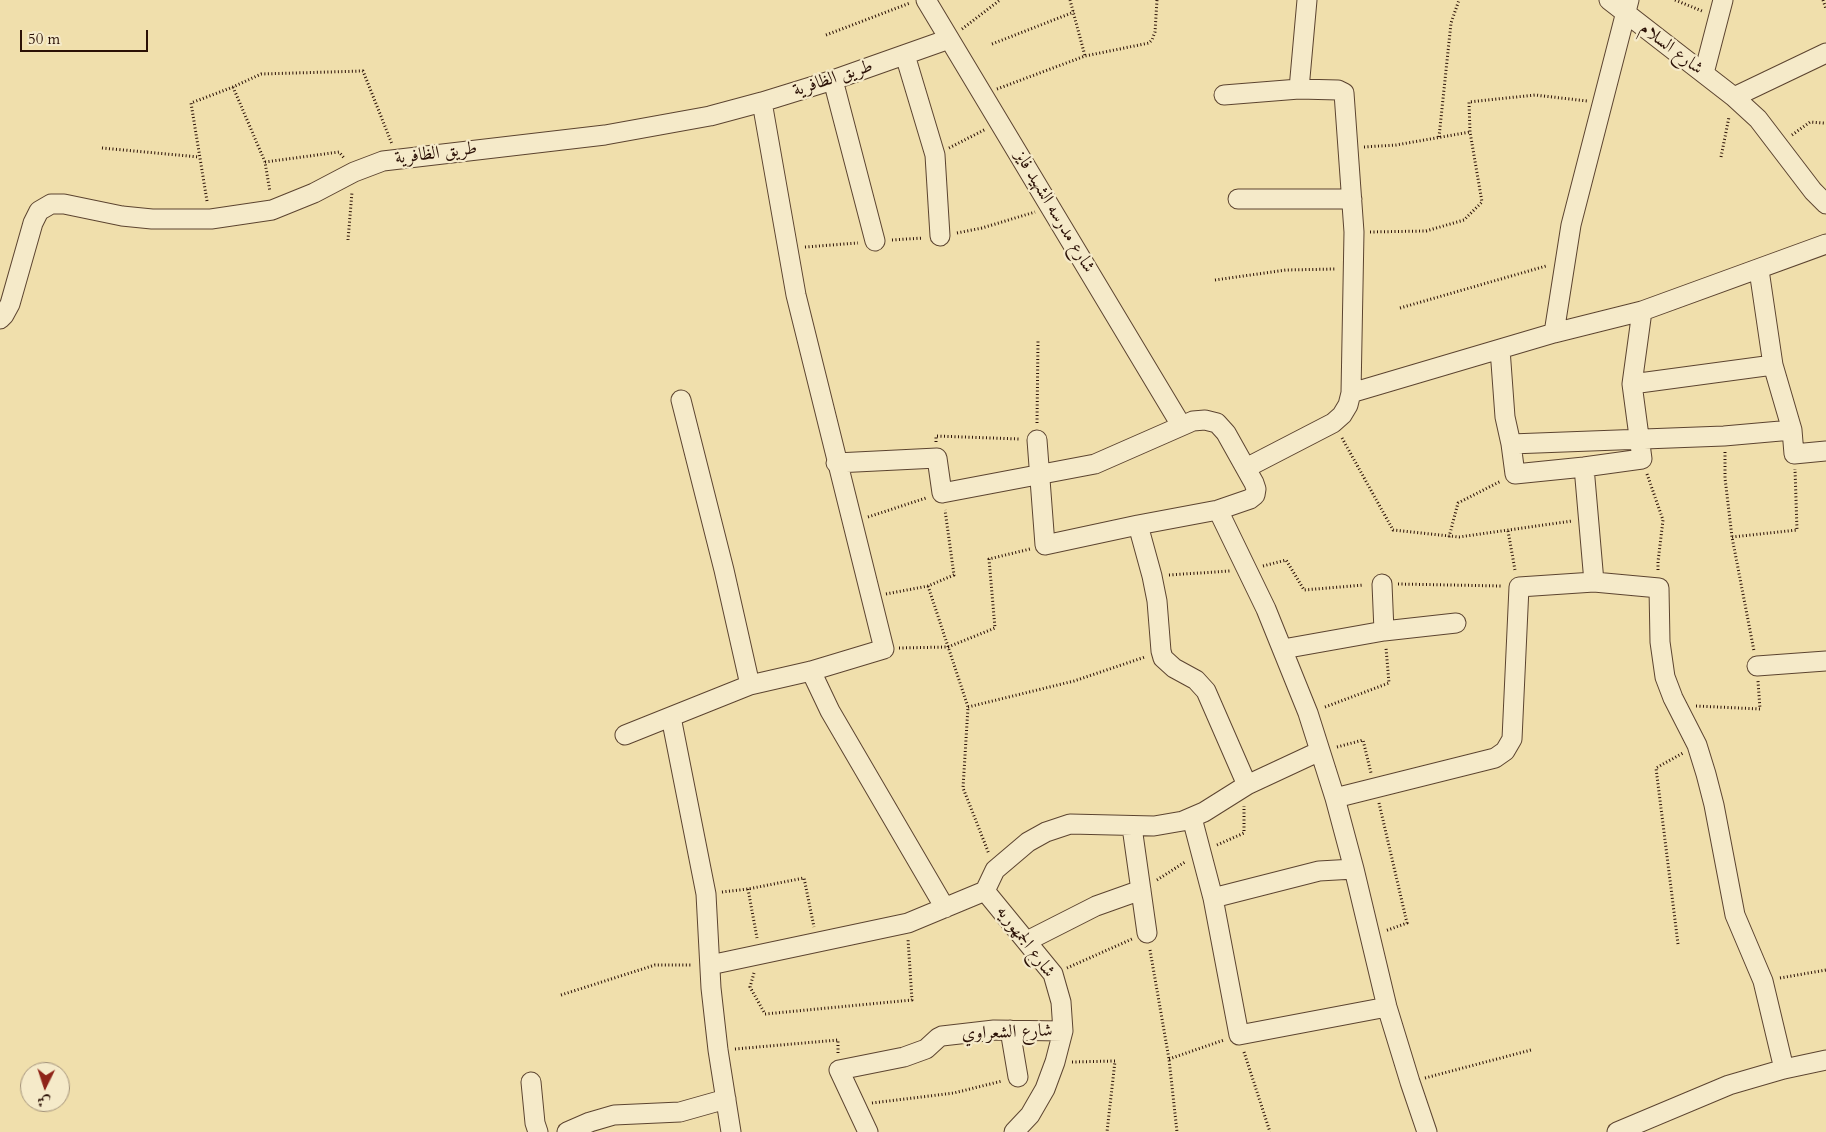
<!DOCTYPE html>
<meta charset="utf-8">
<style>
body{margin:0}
#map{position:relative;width:1826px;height:1132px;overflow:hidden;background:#f0dfac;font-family:Cardo,Amiri,serif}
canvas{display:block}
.north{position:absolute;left:20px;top:1062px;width:50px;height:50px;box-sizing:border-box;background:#f5eac9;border:1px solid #a4937b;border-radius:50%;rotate:184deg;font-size:14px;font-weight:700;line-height:20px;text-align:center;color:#2b1106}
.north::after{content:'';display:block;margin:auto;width:18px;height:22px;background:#8f2418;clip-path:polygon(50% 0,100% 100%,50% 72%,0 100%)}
.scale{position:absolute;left:20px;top:30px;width:128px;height:22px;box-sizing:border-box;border:2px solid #2b1106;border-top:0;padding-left:6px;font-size:15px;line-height:18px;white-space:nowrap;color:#2b1106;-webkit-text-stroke:4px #f5eac9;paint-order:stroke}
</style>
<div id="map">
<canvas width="1826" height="1132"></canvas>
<div class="north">ش</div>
<div class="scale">50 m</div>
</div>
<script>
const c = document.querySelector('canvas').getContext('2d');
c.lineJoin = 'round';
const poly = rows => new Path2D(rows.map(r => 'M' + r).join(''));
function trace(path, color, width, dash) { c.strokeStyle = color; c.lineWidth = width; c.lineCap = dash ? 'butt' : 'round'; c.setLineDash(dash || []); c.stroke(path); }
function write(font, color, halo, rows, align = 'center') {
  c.font = font + ' Cardo,Amiri,serif'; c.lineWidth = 4.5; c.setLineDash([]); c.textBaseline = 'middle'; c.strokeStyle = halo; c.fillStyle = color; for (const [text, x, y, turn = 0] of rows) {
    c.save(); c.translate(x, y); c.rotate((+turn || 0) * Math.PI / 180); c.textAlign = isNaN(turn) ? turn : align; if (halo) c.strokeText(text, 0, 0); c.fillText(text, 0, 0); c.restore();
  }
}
const minor = poly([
 [926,0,1181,425],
 [1609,0,1734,97,1758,119,1813,191,1826,204],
 [905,55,935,155,940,236],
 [1704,73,1723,0],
 [833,80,875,241],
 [1299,89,1307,0],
 [1224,95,1299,89,1338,90,1344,93,1354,232,1351,393,1348,405,1342,415,1333,423,1246,468],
 [1734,97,1826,53],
 [1238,199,1352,199],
 [1759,270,1773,365,1792,430,1794,454,1826,451],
 [0,319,4,315,10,304,33,223,39,211,51,204,64,204,122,216,152,219,211,219,272,210,314,193,354,172,383,161,605,135,710,116,762,102,833,80,949,39],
 [1554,333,1571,225,1629,0],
 [1500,349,1505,417,1511,444,1515,474,1584,467,1642,459,1632,384,1642,311],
 [1632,384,1773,365],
 [1351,393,1554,333,1642,311,1826,244],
 [681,400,724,570,750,685],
 [1037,440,1045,545,1138,525,1152,576,1157,601,1161,651,1163,658,1174,668,1196,680,1206,691,1247,785],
 [1511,444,1724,436,1792,430],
 [836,463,937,458,942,493,1095,464,1193,421,1205,420,1217,423,1226,433,1254,483,1256,489,1255,495,1250,499,1218,510,1138,525],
 [1584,467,1594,582],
 [1218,510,1266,609,1308,713,1335,798,1354,869,1387,1007,1410,1082,1427,1132],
 [1382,584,1384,631],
 [1283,649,1384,631,1456,623],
 [1757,666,1826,661],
 [811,671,830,711,945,908],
 [671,717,706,894,711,988,718,1050,731,1132],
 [625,735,750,685,811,671,884,649,796,295,762,102],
 [1335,798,1495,758,1505,751,1512,739,1519,587,1594,582,1659,588,1660,642,1665,677,1673,698,1697,745,1706,774,1714,805,1735,915,1763,981,1784,1069],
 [1192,818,1213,898,1239,1035,1387,1007],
 [1132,827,1147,933],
 [985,891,1053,974,1061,1002,1063,1031,1055,1062,1045,1089,1030,1115,1014,1132],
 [1213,898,1319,871,1354,869],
 [1027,941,1096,906,1141,890],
 [710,965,908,923,985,891,995,870,1028,842,1046,832,1070,824,1154,826,1183,821,1204,812,1247,785,1320,751],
 [1010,1030,1018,1077],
 [531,1082,535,1123,538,1132],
 [567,1132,590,1122,614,1115,680,1112,726,1099],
 [868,1132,839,1070,904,1057,926,1049,938,1038,942,1036,994,1030,1063,1031],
 [1617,1132,1729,1085,1784,1069,1826,1060]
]);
trace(minor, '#5c4430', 21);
trace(poly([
 [1070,0,1085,56],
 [1675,0,1702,11],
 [1823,0,1826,9],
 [962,29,1000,0],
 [826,35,910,3],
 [992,44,1074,12],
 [233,87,265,162,270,192],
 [997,89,1085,56,1149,43,1152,40,1155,32,1157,0],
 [1792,135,1810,122,1824,123],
 [1439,137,1451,23,1459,0],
 [1364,147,1396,145,1470,132],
 [102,148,199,157],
 [949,148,986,129],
 [1721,157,1729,117],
 [265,162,339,152,345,159],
 [207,201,191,103,233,87,261,74,363,71,392,144],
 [1370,232,1426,231,1464,220,1482,202,1470,132,1469,102,1535,95,1587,101],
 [957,233,982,228,1035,212],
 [348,240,352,192],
 [892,240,923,238],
 [805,247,858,243],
 [1215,280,1286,270,1336,269],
 [1400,308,1546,266],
 [1037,423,1038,341],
 [1342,438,1393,530,1459,537,1572,521],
 [936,442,936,436,1020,439],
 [1725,452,1725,478,1732,537,1754,651],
 [1647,474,1663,520,1658,562,1658,572],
 [868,517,926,498],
 [1508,531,1515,570],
 [1449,537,1458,503,1501,481],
 [1732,537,1797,530,1795,469],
 [1263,566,1286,560,1304,590,1364,585],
 [1169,575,1230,571],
 [1398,584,1502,586],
 [928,586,968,707,963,788,989,854],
 [886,594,928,586,954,575,945,510],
 [899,648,948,647,995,628,989,559,1030,549],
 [1696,706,1760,709,1758,681],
 [968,707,1074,681,1145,657],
 [1325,707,1389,683,1386,648],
 [1337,747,1363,740,1371,773],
 [1379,803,1407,923,1385,931],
 [1217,845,1244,833,1244,806],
 [1157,880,1185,862],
 [748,889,757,938],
 [722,892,748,889,804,878,814,927],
 [1678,944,1656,768,1683,753],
 [1150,950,1169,1059,1177,1132],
 [1067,968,1132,939],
 [754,973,750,987,765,1014,912,1000,908,939],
 [1780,978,1826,970],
 [561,995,655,965,692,965],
 [735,1049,838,1040,838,1054],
 [1244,1052,1270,1132],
 [1169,1059,1224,1040],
 [1072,1062,1115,1061,1107,1132],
 [1425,1078,1531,1050],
 [872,1103,954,1093,1002,1081]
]), '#2b1106', 3, [1, 2.5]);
trace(minor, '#f5eac9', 19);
write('18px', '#2b1106', '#f5eac9', [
 ["شارع السلام",1671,49,37],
 ["طريق الظافرية",833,79,-18],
 ["طريق الظافرية",436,154,-7],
 ["شارع مدرسه الشهيد فايز",1054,212,59],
 ["شارع الجمهوريه",1025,942,53],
 ["شارع الشعراوي",1007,1033,-2]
]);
</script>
